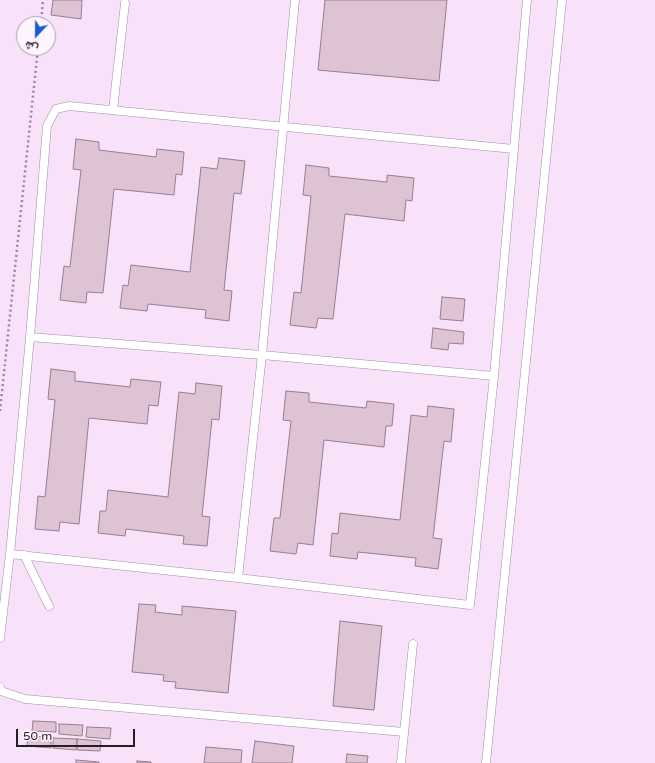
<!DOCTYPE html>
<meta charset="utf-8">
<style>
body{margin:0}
#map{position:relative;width:655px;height:763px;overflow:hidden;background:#f7e2fa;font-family:"Varela Round",Vazirmatn,sans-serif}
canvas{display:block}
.north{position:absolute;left:16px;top:16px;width:40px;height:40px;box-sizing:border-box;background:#fdf4fe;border:1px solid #a79ea8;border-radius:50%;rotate:202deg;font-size:11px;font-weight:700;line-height:16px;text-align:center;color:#261e27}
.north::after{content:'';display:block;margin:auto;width:14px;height:18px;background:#135fc9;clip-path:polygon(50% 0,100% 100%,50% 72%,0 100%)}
.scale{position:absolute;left:16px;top:729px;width:119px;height:18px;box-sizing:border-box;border:2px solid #261e27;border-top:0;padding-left:5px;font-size:12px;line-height:14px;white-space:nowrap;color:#261e27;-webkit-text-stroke:3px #fdf4fe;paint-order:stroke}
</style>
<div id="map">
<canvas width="655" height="763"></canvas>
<div class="north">ش</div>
<div class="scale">50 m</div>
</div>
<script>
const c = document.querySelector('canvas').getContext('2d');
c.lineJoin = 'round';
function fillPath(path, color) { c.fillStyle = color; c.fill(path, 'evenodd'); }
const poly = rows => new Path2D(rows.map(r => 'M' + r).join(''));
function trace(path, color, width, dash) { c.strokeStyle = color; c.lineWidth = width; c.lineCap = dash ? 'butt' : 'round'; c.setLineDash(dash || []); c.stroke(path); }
const building = poly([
 [53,0,82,0,81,19,51,15,53,0],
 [325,0,447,0,439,81,318,70,325,0],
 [76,139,99,142,99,150,156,157,157,149,184,152,182,175,176,174,174,195,114,189,103,293,87,292,86,303,60,300,64,266,70,267,81,170,73,169,76,139],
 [219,158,245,161,241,194,234,193,224,290,232,291,229,321,205,318,206,310,148,304,147,311,120,308,123,285,128,286,131,265,190,272,201,167,217,169,219,158],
 [306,165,329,168,329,176,387,182,387,175,414,178,412,201,406,200,404,221,345,214,333,319,318,318,316,328,290,325,294,292,301,293,311,196,303,195,306,165],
 [442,297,465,299,463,321,440,319,442,297],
 [433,328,464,332,463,344,449,343,448,350,431,348,433,328],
 [51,369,75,372,75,381,130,387,131,379,161,382,158,406,149,405,147,424,89,418,79,524,60,522,59,531,35,529,38,496,45,497,55,400,48,399,51,369],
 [196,383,222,386,219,420,212,419,202,516,210,517,207,546,183,544,184,536,126,529,125,536,98,533,100,511,106,511,108,490,168,497,179,392,195,394,196,383],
 [286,391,309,393,309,402,366,408,367,401,394,404,392,426,386,426,384,447,324,440,313,545,298,543,296,554,270,551,274,518,280,518,291,421,283,420,286,391],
 [428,406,454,409,451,442,444,441,433,538,442,539,438,569,415,566,416,558,358,552,357,559,330,556,332,533,338,534,340,513,400,520,411,415,427,417,428,406],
 [139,604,156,605,155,612,182,615,182,606,236,611,228,693,175,688,176,682,163,681,164,675,132,672,139,604],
 [340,621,382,626,374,710,333,706,340,621],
 [33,721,56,722,56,732,32,731,33,721],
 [59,724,83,725,82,736,59,734,59,724],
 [87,727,111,728,110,739,86,737,87,727],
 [28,736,51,737,51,748,27,746,28,736],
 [53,738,77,739,76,750,53,748,53,738],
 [77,739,101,741,100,751,77,750,77,739],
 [255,741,294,746,292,763,252,763,255,741],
 [206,747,242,750,241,763,204,763,206,747],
 [347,754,368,756,367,763,346,763,347,754],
 [76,760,99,762,99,763,76,763,76,760],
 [137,761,151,762,151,763,137,763,137,761]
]);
fillPath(building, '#dec3d5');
trace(building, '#977d8f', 1);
const lane = poly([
 [113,110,125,3],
 [30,337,262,355,494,376],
 [10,554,238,578,470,605,494,376,527,0],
 [24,555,49,606],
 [238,578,262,355,295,0],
 [0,638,10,554,30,337,47,126,56,109,69,106,514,149],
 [0,687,1,691,25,699,404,732],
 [401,763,413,644],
 [486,763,562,0]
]);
trace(lane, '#a18da4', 9);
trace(poly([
 [41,24,43,0],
 [0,411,38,48]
]), '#98899a', 2.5, [2, 3]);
trace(lane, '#fff', 8);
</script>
